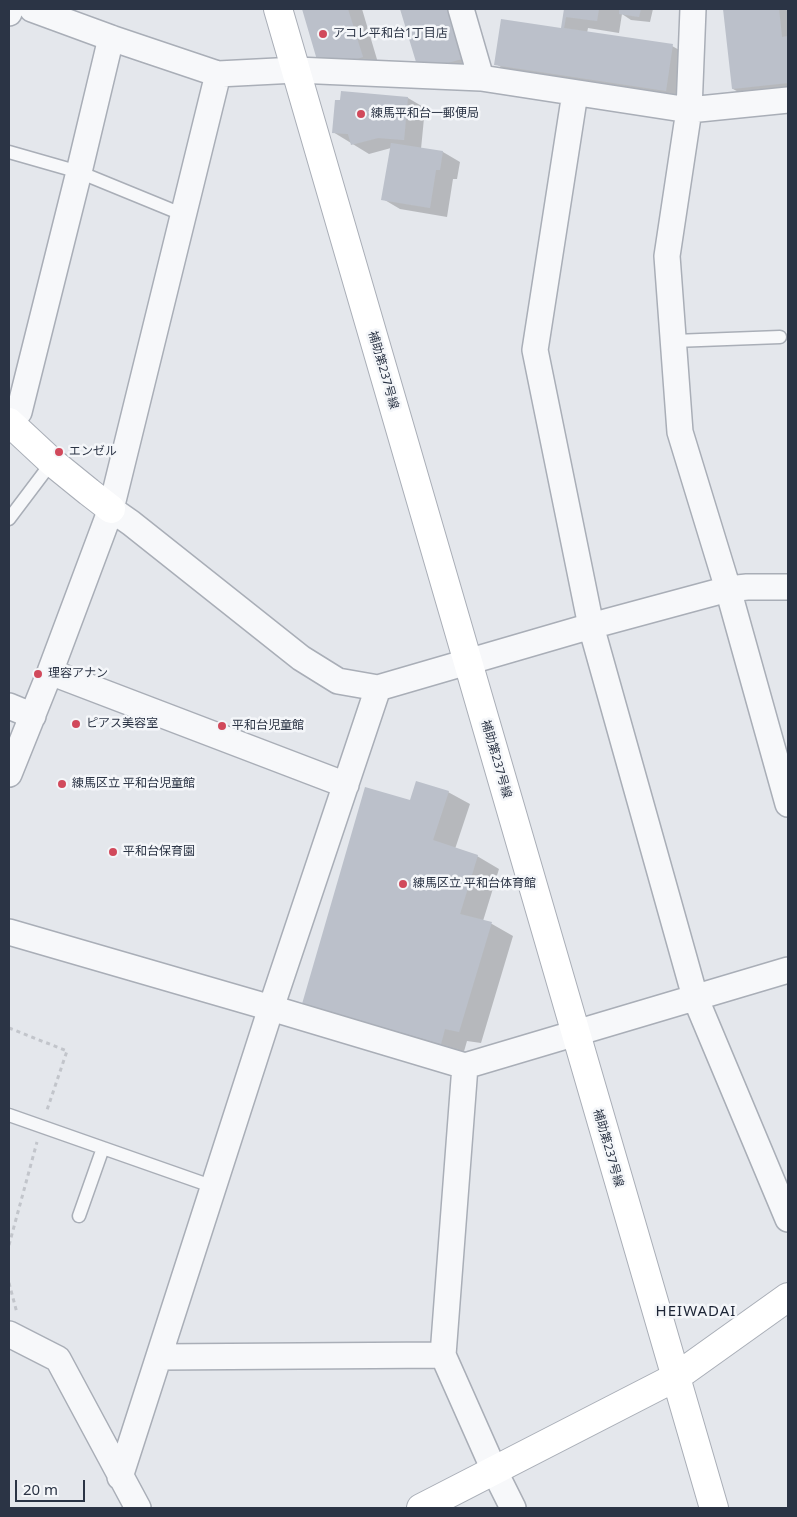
<!DOCTYPE html>
<meta charset="utf-8">
<style>
body{margin:0}
#map{position:relative;width:797px;height:1517px;overflow:hidden;background:#e4e7ec;font-family:"Noto Sans",sans-serif}
canvas{display:block}
.frame{position:absolute;inset:0;border:10px solid #2b3445;pointer-events:none}
.scale{position:absolute;left:15px;top:1480px;width:70px;height:22px;box-sizing:border-box;border:2px solid #2b3445;border-top:0;padding-left:6px;font-size:15px;line-height:18px;white-space:nowrap;color:#2b3445;-webkit-text-stroke:4px #f4f6f9;paint-order:stroke}
</style>
<div id="map">
<canvas width="797" height="1517"></canvas>
<div class="frame"></div>
<div class="scale">20 m</div>
</div>
<script>
const c = document.querySelector('canvas').getContext('2d');
c.lineJoin = 'round';
function fillPath(path, color) { c.fillStyle = color; c.fill(path, 'evenodd'); }
const poly = rows => new Path2D(rows.map(r => 'M' + r).join(''));
function trace(path, color, width, dash) { c.strokeStyle = color; c.lineWidth = width; c.lineCap = dash ? 'butt' : 'round'; c.setLineDash(dash || []); c.stroke(path); }
function write(font, color, halo, rows, align = 'center') {
  c.font = font + ' "Noto Sans","Noto Sans JP",sans-serif'; c.lineWidth = 5; c.setLineDash([]); c.textBaseline = 'middle'; c.strokeStyle = halo; c.fillStyle = color; for (const [text, x, y, turn = 0] of rows) {
    c.save(); c.translate(x, y); c.rotate((+turn || 0) * Math.PI / 180); c.textAlign = isNaN(turn) ? turn : align; if (halo) c.strokeText(text, 0, 0); c.fillText(text, 0, 0); c.restore();
  }
}
fillPath(poly([
 [303,9,362,9,379,66,318,59],
 [402,9,460,9,478,68,434,71,417,61],
 [565,9,653,9,650,22,631,20,622,14,619,33,588,28,587,33,672,46,694,58,688,102,517,77,496,64,562,29],
 [725,9,788,9,788,98,755,101,733,89],
 [408,98,425,108,421,149,443,152,460,162,457,179,453,179,447,217,400,209,383,199,391,148,369,154,333,132],
 [448,792,470,804,455,849,477,856,499,869,483,921,492,924,513,936,481,1043,467,1041,463,1055,325,1016,303,1004,410,802]
]), '#0003');
fillPath(poly([
 [302,9,348,9,363,57,345,63,317,60],
 [400,9,447,9,462,59,444,64,416,62],
 [564,9,599,9,597,21,566,17,564,28,673,44,666,91,494,65,501,19,561,28],
 [619,9,641,9,639,17,619,14],
 [723,9,779,9,782,37,788,36,788,83,732,89],
 [341,91,408,97,404,140,378,138,351,145,348,134,332,133,335,100,340,100],
 [391,143,443,151,440,170,436,170,430,208,381,200],
 [416,781,449,791,433,840,478,855,460,914,492,922,459,1032,445,1029,441,1044,302,1004,365,787,410,800]
]), '#bbc0ca');
const lane = poly([
 [9,152,79,172,184,215],
 [674,341,780,337],
 [9,519,52,462],
 [9,1115,214,1187],
 [79,1216,103,1148]
]);
const street = poly([
 [32,9,111,38,218,74,296,70,481,78,689,110,788,100],
 [461,9,481,78],
 [693,9,689,110,667,256,680,432,728,589,788,804],
 [9,13,10,9],
 [575,93,535,350,591,626,695,997,788,1219],
 [10,423,19,412,79,172,111,38],
 [111,509,131,523,301,658,338,681,378,688,591,626,728,589,747,587,788,587],
 [50,672,346,785],
 [9,706,33,716],
 [9,774,50,672,111,509,218,74],
 [9,932,271,1008,465,1066,788,970],
 [465,1066,443,1355,494,1470,513,1508],
 [9,1334,58,1359,138,1508],
 [159,1357,443,1355],
 [120,1477,271,1008,378,688]
]);
const secondary = poly([
 [278,9,714,1508],
 [9,422,52,462,89,492,111,509],
 [421,1508,676,1377,788,1297]
]);
trace(lane, '#a9aeb7', 15);
trace(street, '#a9aeb7', 28);
trace(secondary, '#a9aeb7', 30);
trace(poly([
 [9,1028,67,1051,47,1110],
 [9,1245,37,1142],
 [9,1283,17,1313]
]), '#c2c5cb', 3, [4, 4]);
trace(lane, '#f7f8fa', 12);
trace(street, '#f7f8fa', 25);
trace(secondary, '#fff', 28);
for (const [x, y, r, color] of [
 [323,34,5,"#d1495b"],
 [361,114,5,"#d1495b"],
 [59,452,5,"#d1495b"],
 [38,674,5,"#d1495b"],
 [76,724,5,"#d1495b"],
 [222,726,5,"#d1495b"],
 [62,784,5,"#d1495b"],
 [113,852,5,"#d1495b"],
 [403,884,5,"#d1495b"]
]) { const dot = new Path2D(); dot.arc(x, y, r, 0, 2 * Math.PI); c.fillStyle = color; c.fill(dot); trace(dot, '#f4f6f9', 2); }
write('12px', '#2b3445', '#f4f6f9', [
 ["アコレ平和台1丁目店",333,34],
 ["練馬平和台一郵便局",371,114],
 ["エンゼル",69,452],
 ["理容アナン",48,674],
 ["ピアス美容室",86,724],
 ["平和台児童館",232,726],
 ["練馬区立 平和台児童館",72,784],
 ["平和台保育園",123,852],
 ["練馬区立 平和台体育館",413,884]
], 'left');
write('12px', '#2b3445', '#f4f6f9', [
 ["補助第237号線",383,370,74],
 ["補助第237号線",496,759,74],
 ["補助第237号線",608,1148,74]
]);
c.letterSpacing = '1px';
write('15px', '#1d2536', '#f4f6f9', [
 ["HEIWADAI",696,1312]
]);
c.letterSpacing = '0px';
</script>
